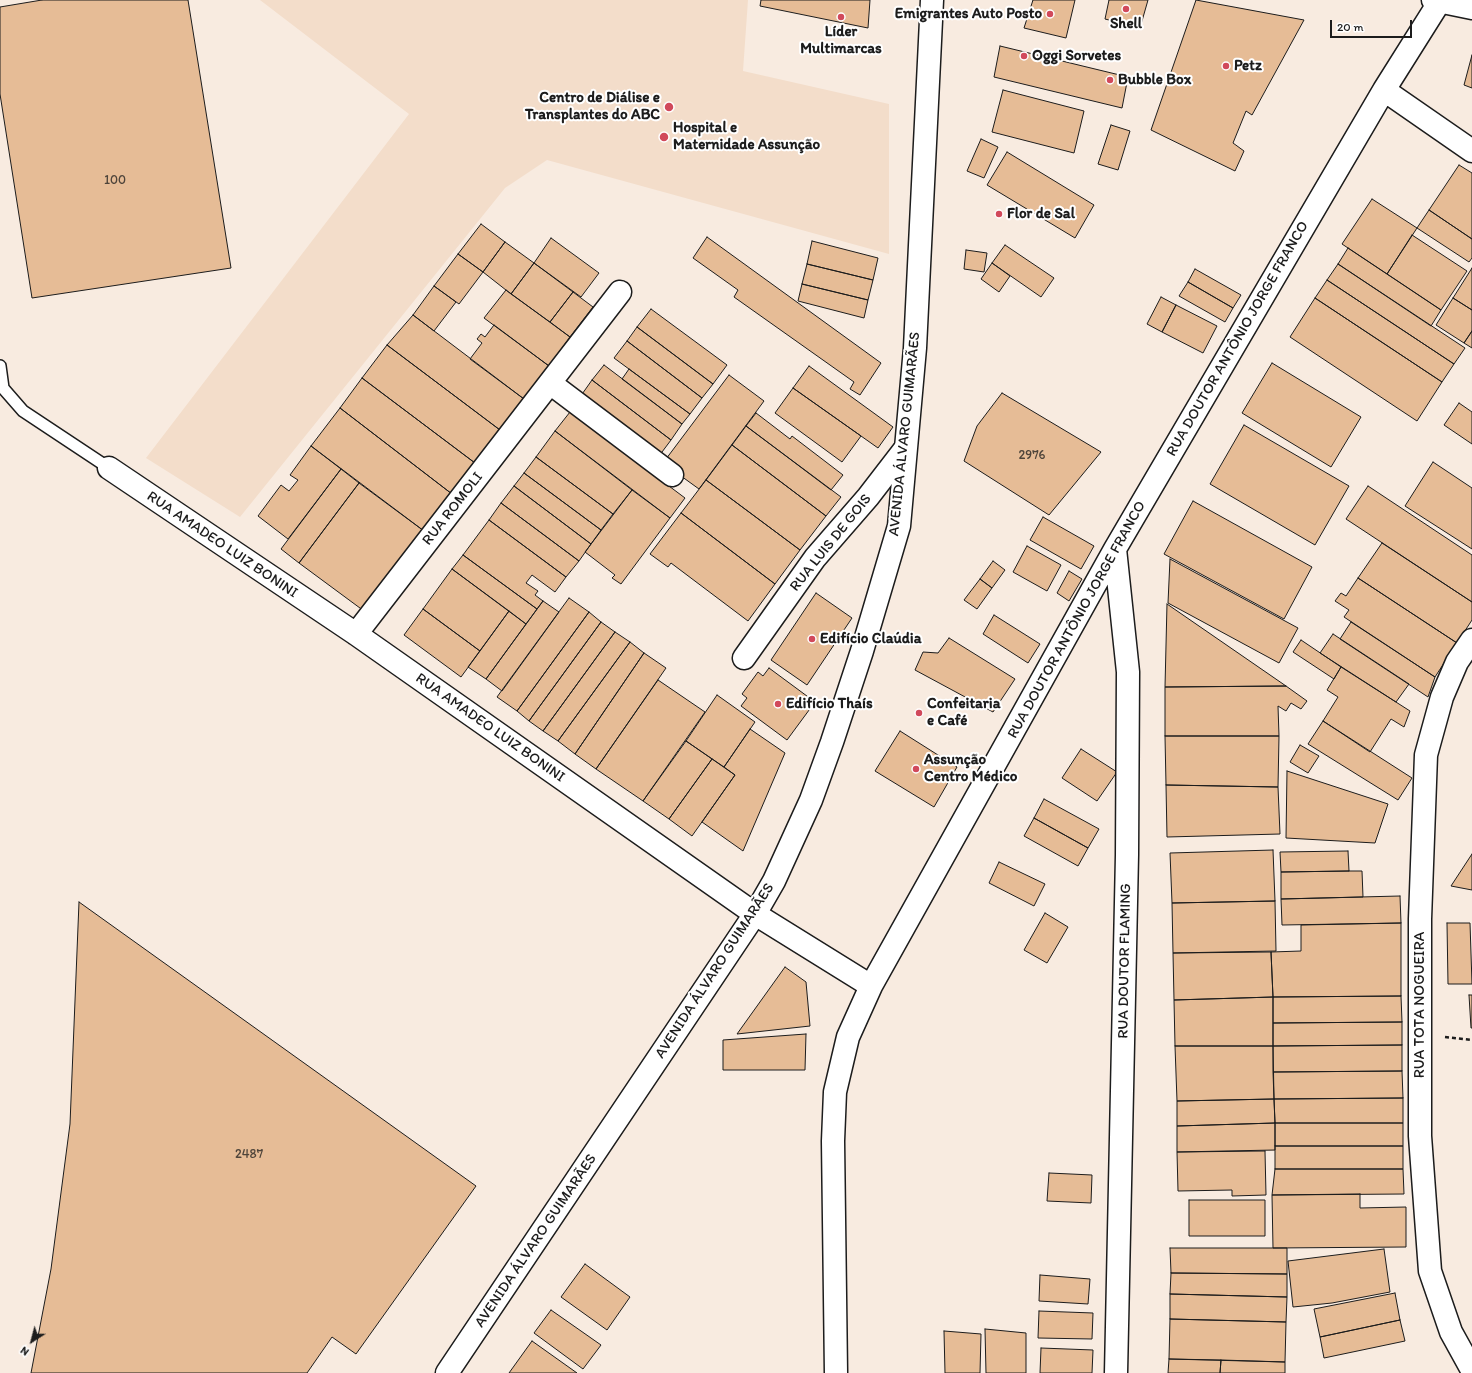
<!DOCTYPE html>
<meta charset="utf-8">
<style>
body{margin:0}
#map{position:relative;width:1472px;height:1373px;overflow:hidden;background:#f8ebe0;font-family:Itim,sans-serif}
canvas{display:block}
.north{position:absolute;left:12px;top:1321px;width:40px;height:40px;-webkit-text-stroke:3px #fff;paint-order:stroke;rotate:216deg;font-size:11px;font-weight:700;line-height:16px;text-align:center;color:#1c1c1c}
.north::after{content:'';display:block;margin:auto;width:14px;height:18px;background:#1c1c1c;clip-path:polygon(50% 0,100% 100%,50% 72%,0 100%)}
.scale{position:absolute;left:1330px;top:20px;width:82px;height:18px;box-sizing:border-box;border:2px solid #1c1c1c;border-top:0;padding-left:5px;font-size:12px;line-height:14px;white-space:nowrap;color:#1c1c1c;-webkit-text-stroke:3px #fff;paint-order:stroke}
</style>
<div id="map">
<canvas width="1472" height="1373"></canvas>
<div class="north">N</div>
<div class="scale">20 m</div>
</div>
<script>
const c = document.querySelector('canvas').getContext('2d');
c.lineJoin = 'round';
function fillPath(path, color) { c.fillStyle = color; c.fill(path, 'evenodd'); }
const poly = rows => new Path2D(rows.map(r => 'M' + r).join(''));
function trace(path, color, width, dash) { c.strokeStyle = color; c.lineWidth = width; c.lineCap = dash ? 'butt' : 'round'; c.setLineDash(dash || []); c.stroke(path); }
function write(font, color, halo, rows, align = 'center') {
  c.font = font + ' Itim,sans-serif'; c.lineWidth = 4; c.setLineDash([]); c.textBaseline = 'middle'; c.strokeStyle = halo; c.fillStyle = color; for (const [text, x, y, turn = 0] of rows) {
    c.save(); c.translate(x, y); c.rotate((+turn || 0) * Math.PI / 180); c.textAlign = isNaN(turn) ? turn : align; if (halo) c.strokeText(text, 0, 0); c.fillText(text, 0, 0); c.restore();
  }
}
fillPath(poly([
 [260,0,748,0,743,71,889,104,889,254,547,160,505,188,240,517,146,458,409,114]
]), '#f3ddca');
const building = poly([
 [42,0,188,0,231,268,32,298,0,94,0,7,42,0],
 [761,0,870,0,868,28,760,6,761,0],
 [1033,0,1075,0,1066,38,1024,28,1033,0],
 [1109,0,1148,0,1140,28,1105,19,1109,0],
 [1196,0,1304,20,1252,115,1246,111,1233,143,1244,151,1235,171,1151,130,1196,0],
 [1000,46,1128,77,1122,108,994,77,1000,46],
 [1472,55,1472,88,1464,85,1472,55],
 [1003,90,1084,111,1074,153,992,132,1003,90],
 [1111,125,1130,131,1118,170,1098,164,1111,125],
 [981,139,998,147,984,178,967,171,981,139],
 [1007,152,1094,205,1075,238,987,185,1007,152],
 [1459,165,1472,173,1472,239,1429,210,1459,165],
 [1372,199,1417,228,1387,274,1342,244,1372,199],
 [1429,210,1472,239,1472,258,1469,262,1417,228,1429,210],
 [481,224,505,242,483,272,458,254,481,224],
 [1412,235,1467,271,1441,310,1387,274,1412,235],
 [707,237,881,363,860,395,850,389,854,382,734,297,738,290,693,258,707,237],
 [551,238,599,273,581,297,534,263,551,238],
 [812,241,878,258,873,280,807,264,812,241],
 [505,242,534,263,511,294,483,272,505,242],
 [1005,245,1054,278,1041,297,992,263,1005,245],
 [1348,248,1441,310,1431,326,1338,264,1348,248],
 [966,250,987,253,984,272,964,269,966,250],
 [458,254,483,272,459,304,434,286,458,254],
 [534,263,573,292,550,322,511,294,534,263],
 [992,263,1010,276,999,292,981,279,992,263],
 [807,264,873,280,868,300,802,284,807,264],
 [1338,264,1465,348,1454,364,1327,280,1338,264],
 [1472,268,1472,310,1453,298,1472,268],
 [1195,269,1241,295,1233,308,1188,282,1195,269],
 [1327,280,1454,364,1442,382,1315,298,1327,280],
 [1188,282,1233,308,1225,322,1179,296,1188,282],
 [802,284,868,300,864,318,798,301,802,284],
 [434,286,456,302,434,331,413,315,434,286],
 [506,290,570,337,549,366,484,318,506,290],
 [573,292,593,307,570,337,550,322,573,292],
 [1161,297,1176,305,1162,332,1147,324,1161,297],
 [1315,298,1442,382,1417,421,1290,337,1315,298],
 [1453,298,1472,310,1472,331,1464,343,1436,325,1453,298],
 [1176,305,1217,326,1203,353,1162,332,1176,305],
 [651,309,727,365,713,384,637,327,651,309],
 [413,315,524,399,500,430,387,345,413,315],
 [494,325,549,366,524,399,470,359,482,343,477,339,481,334,485,337,494,325],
 [637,327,713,384,702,398,627,341,637,327],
 [1472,331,1472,348,1464,343,1472,331],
 [627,341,702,398,690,414,614,358,627,341],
 [387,345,500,430,475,463,362,378,387,345],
 [1272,363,1361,417,1331,467,1242,413,1272,363],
 [604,365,682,424,671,440,592,380,604,365],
 [809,366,893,427,878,448,793,388,809,366],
 [629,369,690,414,682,424,622,379,629,369],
 [729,375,764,401,699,489,663,463,729,375],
 [362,378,475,463,452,494,340,408,362,378],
 [592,380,671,440,659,456,580,397,592,380],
 [793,388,861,436,842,462,775,413,793,388],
 [1002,393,1101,452,1049,515,964,461,977,426,1002,393],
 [1459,403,1472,412,1472,444,1444,425,1459,403],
 [340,408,452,494,424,531,311,446,340,408],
 [570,412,685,498,670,518,555,431,570,412],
 [756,413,790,439,792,436,843,475,831,490,746,426,756,413],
 [1244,425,1349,486,1315,545,1210,484,1244,425],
 [746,426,841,497,826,516,732,445,746,426],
 [555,431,632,490,613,514,536,457,555,431],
 [732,445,826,516,800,550,706,480,732,445],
 [311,446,341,469,288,539,258,516,281,485,289,491,298,480,290,475,311,446],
 [536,457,613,514,601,530,524,473,536,457],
 [1433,462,1472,488,1472,549,1405,506,1433,462],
 [341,469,359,483,299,563,281,549,341,469],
 [524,473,601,530,591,544,514,486,524,473],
 [706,480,800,550,775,584,681,513,706,480],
 [359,483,424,531,364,611,299,563,359,483],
 [514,486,591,544,579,561,501,503,514,486],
 [1368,486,1472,555,1472,602,1346,519,1368,486],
 [632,490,670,518,621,584,612,578,615,575,585,552,632,490],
 [1193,501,1312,567,1284,619,1164,554,1193,501],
 [501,503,579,561,566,577,489,520,501,503],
 [681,513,775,584,748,621,671,563,668,567,650,554,681,513],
 [1043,517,1094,546,1081,569,1030,540,1043,517],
 [489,520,566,577,555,592,532,575,526,583,538,591,535,595,543,601,537,609,463,555,489,520],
 [1382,543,1472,602,1472,620,1457,643,1358,578,1382,543],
 [1027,546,1061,565,1047,591,1013,572,1027,546],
 [463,555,537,609,526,624,452,569,463,555],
 [1170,559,1298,628,1279,663,1168,603,1170,559],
 [993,561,1005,570,992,588,980,579,993,561],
 [452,569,509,611,480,651,423,609,452,569],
 [1069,571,1082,579,1069,601,1057,593,1069,571],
 [1358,578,1457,643,1435,677,1344,617,1349,610,1335,601,1341,593,1346,596,1358,578],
 [980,579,992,588,977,609,964,600,980,579],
 [816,593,852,618,807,685,771,660,816,593],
 [569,598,589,612,517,711,497,697,569,598],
 [543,601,559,612,502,691,486,679,543,601],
 [1167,604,1286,686,1165,687,1167,604],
 [423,609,480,651,461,677,404,635,423,609],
 [509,611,526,624,486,679,468,667,509,611],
 [589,612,601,622,529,721,517,711,589,612],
 [994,615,1040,644,1028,663,983,634,994,615],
 [601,622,615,632,543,731,529,721,601,622],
 [1351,622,1435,677,1428,697,1340,639,1351,622],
 [615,632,630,642,558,741,543,731,615,632],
 [1333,634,1409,684,1396,702,1320,653,1333,634],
 [949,638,1015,679,993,712,915,670,923,652,938,653,949,638],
 [1301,640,1341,667,1334,679,1293,652,1301,640],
 [630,642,644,653,575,754,558,741,630,642],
 [644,653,666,668,596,769,575,754,644,653],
 [1341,667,1410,711,1404,727,1391,719,1370,752,1323,721,1338,697,1327,690,1341,667],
 [769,668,815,702,787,740,741,706,747,698,742,694,758,672,763,676,769,668],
 [658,680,705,712,643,801,596,769,658,680],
 [1286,686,1307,701,1301,709,1291,703,1286,711,1278,706,1279,736,1165,736,1165,687,1286,686],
 [717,695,755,722,724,767,686,741,717,695],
 [1323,721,1412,778,1398,800,1308,744,1323,721],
 [750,729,785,753,743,851,702,822,735,775,724,767,750,729],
 [900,731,957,767,934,807,875,771,900,731],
 [1165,736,1279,736,1278,787,1166,785,1165,736],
 [686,741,712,759,669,819,643,801,686,741],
 [1300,745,1319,756,1308,773,1290,762,1300,745],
 [1081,749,1117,772,1097,801,1062,778,1081,749],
 [712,759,735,775,692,836,669,819,712,759],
 [1287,771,1388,804,1375,843,1286,838,1287,771],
 [1166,785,1278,787,1280,834,1167,837,1166,785],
 [1044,799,1099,829,1088,848,1034,818,1044,799],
 [1034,818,1088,848,1078,866,1024,836,1034,818],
 [1273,850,1275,901,1172,903,1170,853,1273,850],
 [1348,851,1349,871,1281,872,1280,852,1348,851],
 [1472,854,1472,890,1451,886,1472,854],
 [999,862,1045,884,1034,906,989,883,999,862],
 [1349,871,1362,871,1363,897,1281,899,1281,872,1349,871],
 [1400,896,1401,923,1282,925,1281,899,1400,896],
 [1275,901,1276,951,1173,953,1172,903,1275,901],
 [79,902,476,1186,356,1354,332,1337,307,1373,31,1373,51,1269,70,1124,79,902],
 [1045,913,1068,927,1047,963,1024,950,1045,913],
 [1401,923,1401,996,1273,997,1271,952,1301,951,1301,925,1401,923],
 [1447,923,1470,923,1472,984,1448,984,1447,923],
 [1271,952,1273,997,1174,1000,1173,953,1271,952],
 [785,967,806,982,810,1026,737,1034,785,967],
 [1469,995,1472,995,1472,1028,1471,1028,1469,995],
 [1401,996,1402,1022,1273,1023,1273,997,1401,996],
 [1273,997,1273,1046,1175,1046,1174,1000,1273,997],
 [1402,1022,1402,1045,1273,1046,1273,1023,1402,1022],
 [806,1034,805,1070,723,1070,723,1040,806,1034],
 [1402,1045,1402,1071,1273,1072,1273,1046,1402,1045],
 [1175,1046,1273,1046,1274,1099,1177,1101,1175,1046],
 [1402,1071,1403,1098,1274,1099,1273,1072,1402,1071],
 [1403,1098,1403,1123,1275,1123,1274,1099,1403,1098],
 [1274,1099,1275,1123,1177,1126,1177,1101,1274,1099],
 [1275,1123,1275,1150,1177,1152,1177,1126,1275,1123],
 [1275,1123,1403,1123,1403,1146,1275,1146,1275,1123],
 [1275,1146,1403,1146,1403,1169,1275,1169,1275,1146],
 [1265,1151,1266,1195,1232,1196,1232,1190,1178,1191,1177,1152,1265,1151],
 [1275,1169,1403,1169,1404,1194,1272,1195,1275,1169],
 [1049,1173,1092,1175,1091,1203,1047,1201,1049,1173],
 [1360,1194,1360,1208,1406,1207,1406,1247,1273,1248,1272,1195,1360,1194],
 [1189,1200,1265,1200,1265,1236,1189,1236,1189,1200],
 [1170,1248,1287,1248,1287,1274,1171,1273,1170,1248],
 [1384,1249,1390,1292,1332,1303,1293,1307,1288,1261,1384,1249],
 [585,1264,630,1297,607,1330,561,1297,585,1264],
 [1171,1273,1287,1274,1287,1297,1170,1294,1171,1273],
 [1040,1275,1090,1279,1088,1304,1039,1301,1040,1275],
 [1395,1293,1400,1320,1320,1337,1314,1309,1395,1293],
 [1170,1294,1287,1297,1286,1322,1170,1319,1170,1294],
 [551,1310,601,1345,583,1369,534,1333,551,1310],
 [1039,1311,1093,1313,1092,1339,1038,1338,1039,1311],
 [1170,1319,1286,1322,1285,1362,1169,1359,1170,1319],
 [1400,1320,1405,1341,1324,1358,1320,1337,1400,1320],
 [985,1329,1026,1333,1026,1373,986,1373,985,1329],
 [944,1331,981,1334,980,1373,945,1373,944,1331],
 [532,1341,577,1373,509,1373,532,1341],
 [1041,1348,1093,1350,1092,1373,1040,1373,1041,1348],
 [1169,1359,1221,1360,1220,1373,1168,1373,1169,1359],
 [1221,1360,1285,1362,1285,1373,1220,1373,1221,1360]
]);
fillPath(building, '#e6bc96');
trace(building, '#1c1c1c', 1);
const service = poly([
 [0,366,3,388,23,411,109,468]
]);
const minor = poly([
 [1384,90,1472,151],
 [550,383,672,475],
 [109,468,356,634,755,914,871,986],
 [1115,549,1128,672,1127,855,1116,1373],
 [356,634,620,292],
 [1472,640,1457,662,1442,697,1426,755,1420,919,1420,1136,1430,1271,1451,1332,1472,1370],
 [744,658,815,558,868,497,905,449],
 [836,1373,833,1141,835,1092,848,1037,871,986,1115,549,1384,90,1440,1]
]);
const tertiary = poly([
 [447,1373,755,914,774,881,811,800,832,742,862,651,899,526,915,348,932,0]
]);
const primary = poly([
 [1433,0,1472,8]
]);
trace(service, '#1c1c1c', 14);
trace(minor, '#1c1c1c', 25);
trace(tertiary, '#1c1c1c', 25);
trace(primary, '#1c1c1c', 25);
trace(poly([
 [1445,1037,1472,1040]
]), '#1c1c1c', 2.5, [4, 3]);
trace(service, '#fff', 11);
trace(minor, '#fff', 22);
trace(tertiary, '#fff', 22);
trace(primary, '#fff', 22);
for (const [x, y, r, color] of [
 [1126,9,4,"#d1495b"],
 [1050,14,4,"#d1495b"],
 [841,17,4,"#d1495b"],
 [1024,56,4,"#d1495b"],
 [1226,66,4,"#d1495b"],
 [1110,80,4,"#d1495b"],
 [669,107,5,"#d1495b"],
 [664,137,5,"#d1495b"],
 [999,214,4,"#d1495b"],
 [812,639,4,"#d1495b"],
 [778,704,4,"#d1495b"],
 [919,713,4,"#d1495b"],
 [916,769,4,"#d1495b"]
]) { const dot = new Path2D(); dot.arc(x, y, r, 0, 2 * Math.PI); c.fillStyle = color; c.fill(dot); trace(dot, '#fff', 1.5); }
write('13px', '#4e443a', null, [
 ["100",115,181],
 ["2976",1032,456],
 ["2487",249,1155]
]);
write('bold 15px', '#1c1c1c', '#fff', [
 ["Emigrantes Auto Posto",1042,14,"right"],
 ["Shell",1126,24,"center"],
 ["Líder",841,32,"center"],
 ["Multimarcas",841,49,"center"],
 ["Oggi Sorvetes",1032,56],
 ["Petz",1234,66],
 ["Bubble Box",1118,80],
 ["Centro de Diálise e",660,98,"right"],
 ["Transplantes do ABC",660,115,"right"],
 ["Hospital e",673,128],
 ["Maternidade Assunção",673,145],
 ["Flor de Sal",1007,214],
 ["Edifício Claúdia",820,639],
 ["Edifício Thaís",786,704],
 ["Confeitaria",927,704],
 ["e Café",927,721],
 ["Assunção",924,760],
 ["Centro Médico",924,777]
], 'left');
write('15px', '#1c1c1c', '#fff', [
 ["RUA DOUTOR ANTÔNIO JORGE FRANCO",1238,339,-60],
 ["AVENIDA ÁLVARO GUIMARÃES",905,434,-84],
 ["RUA ROMOLI",453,509,-52],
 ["RUA LUIS DE GOIS",831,543,-51],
 ["RUA AMADEO LUIZ BONINI",222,545,34],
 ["RUA DOUTOR ANTÔNIO JORGE FRANCO",1077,620,-61],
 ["RUA AMADEO LUIZ BONINI",490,728,35],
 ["RUA DOUTOR FLAMING",1125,961,-89],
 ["AVENIDA ÁLVARO GUIMARÃES",715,971,-57],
 ["RUA TOTA NOGUEIRA",1420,1005,-90],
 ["AVENIDA ÁLVARO GUIMARÃES",536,1241,-56]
]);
</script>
